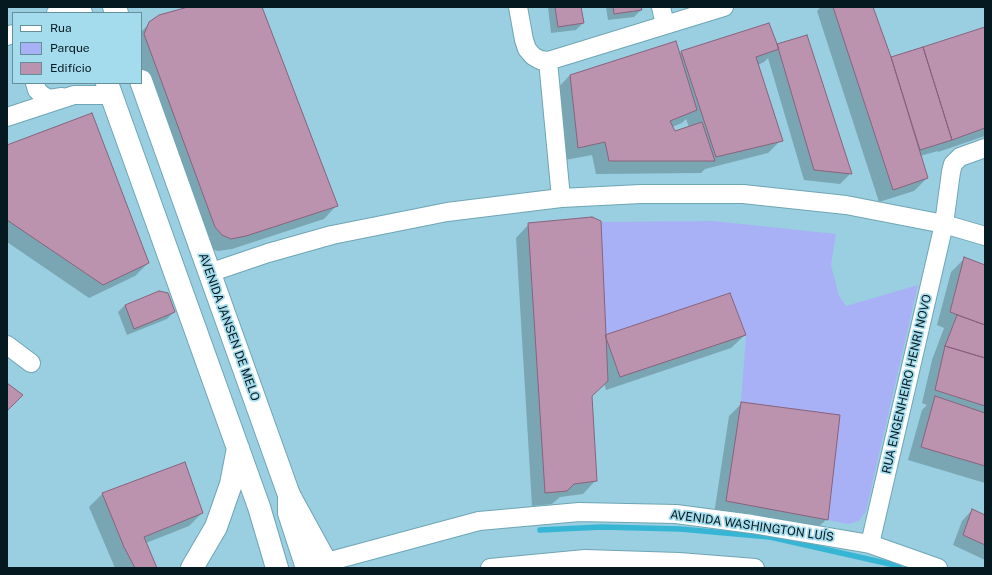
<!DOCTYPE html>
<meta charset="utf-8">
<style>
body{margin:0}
#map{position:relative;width:992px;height:575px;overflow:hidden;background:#99cfe0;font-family:"Public Sans",sans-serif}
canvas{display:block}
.frame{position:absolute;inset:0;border:8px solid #041a20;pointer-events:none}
.legend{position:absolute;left:12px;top:12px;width:130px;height:72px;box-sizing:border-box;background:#a5dced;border:1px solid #658e9b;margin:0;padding:5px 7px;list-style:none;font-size:12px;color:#041a20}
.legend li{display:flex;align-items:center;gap:8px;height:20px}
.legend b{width:20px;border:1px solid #658e9b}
</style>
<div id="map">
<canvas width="992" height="575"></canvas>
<div class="frame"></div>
<ul class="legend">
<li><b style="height:5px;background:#fff"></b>Rua</li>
<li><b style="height:11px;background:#a8b1f6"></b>Parque</li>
<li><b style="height:11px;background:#bb93ae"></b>Edifício</li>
</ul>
</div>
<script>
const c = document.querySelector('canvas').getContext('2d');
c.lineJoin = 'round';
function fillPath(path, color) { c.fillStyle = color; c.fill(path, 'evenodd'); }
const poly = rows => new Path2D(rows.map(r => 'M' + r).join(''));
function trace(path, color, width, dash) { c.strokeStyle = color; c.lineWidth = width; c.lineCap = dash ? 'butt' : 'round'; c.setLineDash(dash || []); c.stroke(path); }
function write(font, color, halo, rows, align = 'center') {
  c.font = font + ' "Public Sans",sans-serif'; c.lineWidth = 3.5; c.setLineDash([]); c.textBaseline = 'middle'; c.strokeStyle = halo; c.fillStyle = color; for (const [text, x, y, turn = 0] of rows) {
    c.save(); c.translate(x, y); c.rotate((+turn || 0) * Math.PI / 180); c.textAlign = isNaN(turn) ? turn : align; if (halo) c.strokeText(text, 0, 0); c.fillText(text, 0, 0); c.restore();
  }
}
fillPath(poly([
 [713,221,836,234,831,265,839,296,846,306,918,285,866,511,859,521,849,524,726,501,741,402,746,335,730,293,605,335,601,222]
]), '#a8b1f6');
fillPath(poly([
 [191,7,261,7,337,205,324,219,232,249,218,251,208,248,141,74,141,32,150,23],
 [548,7,580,7,583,23,576,30,551,33],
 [606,7,640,7,641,10,634,17,608,20],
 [821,7,872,7,891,58,985,29,985,136,938,152,938,151,920,156,927,178,914,191,879,202,817,11],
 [768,24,776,46,807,36,850,174,840,184,804,180,768,58,764,62,758,65,781,140,768,153,705,169,701,173,596,174,592,155,565,160,557,89,570,75,679,54,681,52],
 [686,119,689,127,674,132,672,127,682,123],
 [7,145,148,263,135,276,89,298,7,242],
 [529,224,605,336,745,335,731,348,606,390,604,383,591,396,596,480,583,494,560,497,552,504,532,506,516,238],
 [964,259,985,266,985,483,908,460,922,410,927,405,922,403,932,360,944,328,937,325,951,272],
 [125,305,174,312,167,319,127,335,118,312],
 [742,403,827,519,813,532,714,514,729,416],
 [184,464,202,513,189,526,146,543,156,568,115,568,89,507,102,494],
 [972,510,985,516,985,560,953,545,962,521]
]), '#0003');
trace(poly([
 [540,530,602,527,680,529,770,537,890,564,900,568]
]), '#37b5d4', 5.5);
const building = poly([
 [188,7,262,7,338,206,246,236,231,239,222,235,215,227,144,34,149,22,159,15,188,7],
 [555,7,581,7,584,23,558,27,555,7],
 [613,7,641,7,642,10,614,14,613,7],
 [833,7,873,7,891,57,928,178,893,190,833,7],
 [769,23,779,49,756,57,783,141,716,157,681,51,769,23],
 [985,27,985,128,952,140,923,47,985,27],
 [807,35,852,174,814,170,777,44,807,35],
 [676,41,697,110,670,121,675,131,702,122,715,161,609,161,605,142,578,148,570,75,676,41],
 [923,47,952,140,920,150,891,57,923,47],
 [92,113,149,263,103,285,7,220,7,145,92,113],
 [592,217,601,221,608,381,592,396,597,481,574,484,567,491,545,493,528,223,592,217],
 [964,257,985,265,985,325,950,312,964,257],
 [159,291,168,293,175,312,134,329,125,305,159,291],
 [730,293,746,335,620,377,605,335,730,293],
 [957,315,985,325,985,358,945,346,957,315],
 [945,346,985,358,985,406,935,390,945,346],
 [7,383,23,395,7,411,7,383],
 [935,396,985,413,985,466,921,447,935,396],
 [741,402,840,415,828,520,726,501,741,402],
 [185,462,203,513,144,537,157,568,135,568,124,547,102,493,185,462],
 [972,509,985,515,985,545,963,535,972,509]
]);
fillPath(building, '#bb93ae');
trace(building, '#88627c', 1);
const minor = poly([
 [518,7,524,40,527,49,533,56,540,60,548,61,724,7],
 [661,7,665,25],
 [56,13,62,7],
 [7,36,13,34],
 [548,61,561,198],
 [35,83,37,90,42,95,49,99,62,97],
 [7,117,74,95,111,95],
 [209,273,268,253,332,235,447,212,561,198,641,194,743,194,846,205,944,224,985,236],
 [7,345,31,363],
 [870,544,944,224,951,172,953,164,960,157,985,148],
 [327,562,479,521,579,512,676,514,752,524,870,544,938,568],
 [490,568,585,559,679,562,755,568]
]);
const major = poly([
 [78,7,81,13],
 [114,7,117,13],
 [141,81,289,495,329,568],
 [107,83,259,507,277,568],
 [192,568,216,527,231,484,238,448]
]);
const highway = poly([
 [289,495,289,513,307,568]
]);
trace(minor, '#6fa5b4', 20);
trace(major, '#6fa5b4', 24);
trace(highway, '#6fa5b4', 24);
trace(minor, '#fff', 18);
trace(major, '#fff', 22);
trace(highway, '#fff', 22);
write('12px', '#041a20', '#a5dced', [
 ["AVENIDA JANSEN DE MELO",229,327,70],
 ["RUA ENGENHEIRO HENRI NOVO",907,384,-77],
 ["AVENIDA WASHINGTON LUÍS",752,526,8]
]);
</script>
